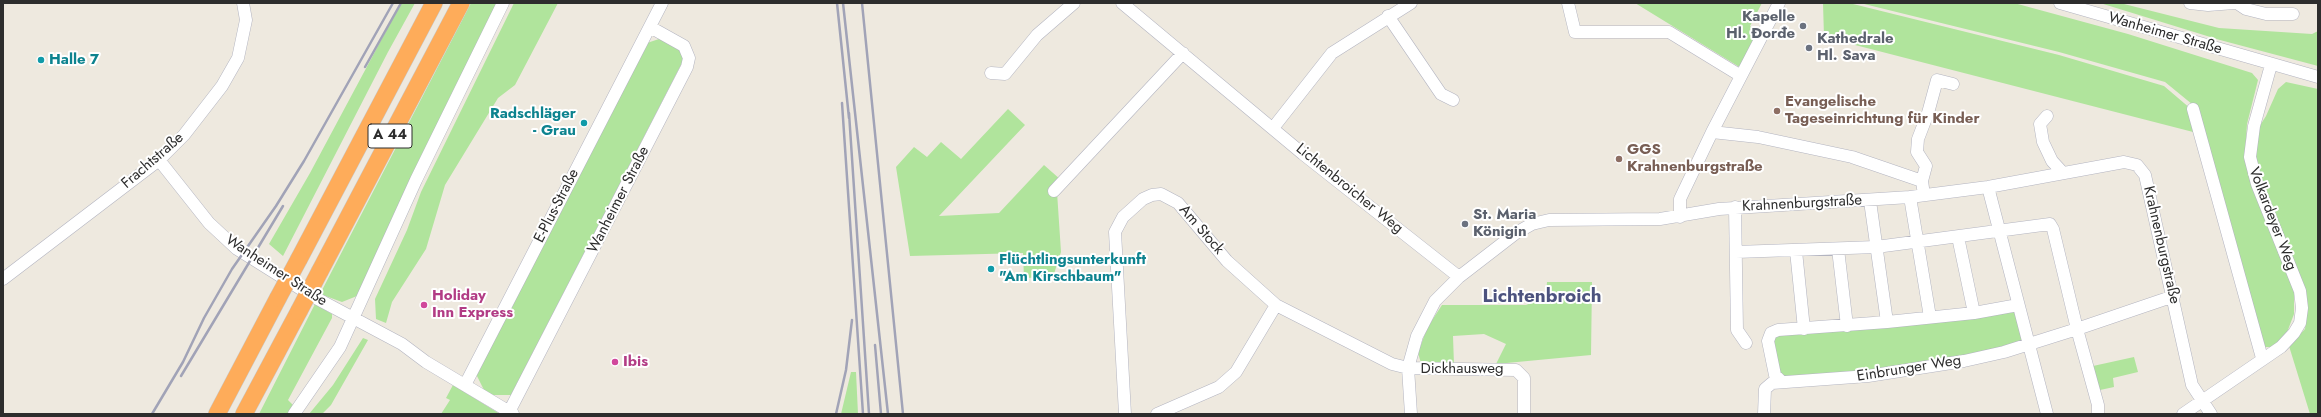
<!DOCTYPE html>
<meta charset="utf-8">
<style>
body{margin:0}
#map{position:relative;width:2321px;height:417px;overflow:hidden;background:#eee9df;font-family:Jost,sans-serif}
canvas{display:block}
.frame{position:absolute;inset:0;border:4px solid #2d2d2d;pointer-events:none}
</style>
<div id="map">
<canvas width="2321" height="417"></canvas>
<div class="frame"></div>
</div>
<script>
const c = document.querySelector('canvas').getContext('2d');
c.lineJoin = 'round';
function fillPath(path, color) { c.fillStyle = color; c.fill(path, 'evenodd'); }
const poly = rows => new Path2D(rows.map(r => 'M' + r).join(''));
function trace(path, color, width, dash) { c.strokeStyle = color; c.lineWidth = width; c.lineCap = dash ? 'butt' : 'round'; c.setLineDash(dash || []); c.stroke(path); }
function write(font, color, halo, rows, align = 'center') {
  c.font = font + ' Jost,sans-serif'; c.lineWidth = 4; c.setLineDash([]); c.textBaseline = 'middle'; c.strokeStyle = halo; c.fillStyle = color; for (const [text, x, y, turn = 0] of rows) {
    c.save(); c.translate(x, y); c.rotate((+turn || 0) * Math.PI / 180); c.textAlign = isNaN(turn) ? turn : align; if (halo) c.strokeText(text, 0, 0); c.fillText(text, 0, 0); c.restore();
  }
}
fillPath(poly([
 [401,3,415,3,388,52,283,256,269,244,310,173],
 [471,3,499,3,357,296,342,302,320,294],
 [514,3,558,3,515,85,498,98,445,185,426,249,392,302,386,323,376,319,375,299,407,230,421,192],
 [1635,3,1762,3,1750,26,1760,31,1741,68],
 [1823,3,1849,3,2059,55,2164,86,2191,109,2197,133,1824,37],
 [1860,3,2014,3,2128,34,2252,73,2258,80,2247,124,2245,156,2294,292,2294,314,2286,335,2273,347,2264,347,2198,109,2165,82,2059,52],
 [2100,3,2120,3,2219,28,2312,34,2318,31,2318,66,2220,40],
 [659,39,677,45,684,59,511,395,493,395,484,390,476,374,647,43],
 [2286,82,2318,89,2318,414,2310,414,2289,346,2305,329,2307,310,2261,183,2255,157,2259,127,2266,116,2278,89],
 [1008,109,1025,125,939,216,999,213,1044,165,1061,180,1057,192,1061,252,1053,277,1024,278,1023,253,910,256,896,167,914,147,927,157,941,142,961,159],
 [1547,282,1592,282,1591,355,1496,364,1506,344,1484,334,1453,336,1454,365,1421,363,1418,353,1427,328,1442,305,1526,305,1546,297],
 [315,304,332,314,332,318,288,400,293,405,288,414,259,414],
 [2018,312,2025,339,1964,361,1778,379,1770,336,1974,313],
 [363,338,368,340,331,405,322,414,309,414,333,385],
 [2134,357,2138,372,2113,378,2114,387,2100,390,2093,366],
 [851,372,856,372,858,414,841,414],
 [453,385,500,414,441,414,450,400,446,398]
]), '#b0e49c');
const minor = poly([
 [1122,3,1303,154,1459,277],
 [1568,3,1575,32,1669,32,1741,76],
 [2060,3,2318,77],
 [2190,3,2208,5,2234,3],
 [2237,3,2246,9,2266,14,2293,14],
 [1388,16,1441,94,1453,100],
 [991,73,1005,74,1037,35,1074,3],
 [2193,109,2262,358],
 [2047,116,2040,124,2043,142,2052,161,2063,173],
 [1273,128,1332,53,1411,3],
 [1712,132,1779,3],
 [159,160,209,223,237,249,312,296,402,344,426,362,513,414],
 [1922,181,1926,166,1917,152,1918,139,1928,113,1937,80,1953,84],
 [1988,187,2047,414],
 [1054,191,1183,53],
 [1910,197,1930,317],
 [1870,201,1887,322],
 [1735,207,1737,330,1746,343],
 [1680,217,1680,199,1712,132,1758,137,1852,157,1922,181,1924,195],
 [1958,237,1974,313],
 [1838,249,1847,326],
 [1796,251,1804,329],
 [1736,252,1876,247,2050,224,2053,229,2077,329,2098,405,2098,414],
 [3,279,159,160,184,135,222,86,238,58,246,20,243,3],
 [1782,382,1775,375,1768,341,1771,333,1778,330,1887,322,1974,313,2018,305],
 [465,385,662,3],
 [509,412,687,67,689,58,684,46,650,27],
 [294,414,340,347,416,180,503,3],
 [1125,414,1115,232,1123,217,1143,199,1152,195,1161,194,1178,203,1227,261,1276,305,1392,364,1408,368,1516,370,1524,378,1524,414],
 [1157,414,1219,387,1236,372,1276,305],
 [1411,414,1408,368,1417,336,1435,301,1459,277,1516,233,1532,224,1549,220,1660,219,1719,209,1910,197,1988,187,2124,162,2137,165,2145,175,2192,385,2211,414],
 [1764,414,1765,389,1772,383,1868,376,1964,361,2004,352,2077,329,2174,296],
 [2183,414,2281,347,2294,333,2300,323,2302,308,2300,291,2257,184,2250,157,2254,126,2271,65]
]);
const highway = poly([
 [299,259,434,3],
 [320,271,461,3],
 [217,414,278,298],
 [244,414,299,311]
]);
trace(minor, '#b3b4c0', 13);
trace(highway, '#c8c8c8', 18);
trace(minor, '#fff', 12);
trace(highway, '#feac5a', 17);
trace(poly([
 [837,3,849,118],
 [843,3,888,414],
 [862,3,903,414],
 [365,67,401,3],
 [842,103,863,414],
 [849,113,869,414],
 [875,345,881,414],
 [181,376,283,206],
 [152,414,183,362,204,318,232,269,276,206,304,161,393,3],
 [836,414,846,370,852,320]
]), '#a1a3b7', 2.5);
const highwayBridge = poly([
 [278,298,299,259],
 [299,311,320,271]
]);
trace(highwayBridge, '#c8c8c8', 18, []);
trace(highwayBridge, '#feac5a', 17);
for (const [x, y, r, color] of [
 [1803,26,4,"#6b7280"],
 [1809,48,4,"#6b7280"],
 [41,60,4,"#0f9aa8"],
 [1777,111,4,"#8d6e63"],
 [584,123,4,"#0f9aa8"],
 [1619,159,4,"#8d6e63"],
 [1465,224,4,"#6b7280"],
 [991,269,4,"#0f9aa8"],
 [424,305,4,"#d1479c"],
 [615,362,4,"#d1479c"]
]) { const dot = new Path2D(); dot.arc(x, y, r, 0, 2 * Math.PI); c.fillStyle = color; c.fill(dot); trace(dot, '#fff', 1.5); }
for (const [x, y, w] of [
 [390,136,44]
]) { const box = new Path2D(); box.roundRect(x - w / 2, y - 12, w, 24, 3); c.fillStyle = '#fff'; c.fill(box); trace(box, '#2d2d2d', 1); }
write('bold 14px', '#2d2d2d', null, [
 ["A 44",390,136]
]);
write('bold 15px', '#5b616d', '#fff', [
 ["Kapelle",1795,17,"right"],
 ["Hl. Đorđe",1795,34,"right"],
 ["Kathedrale",1817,39],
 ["Hl. Sava",1817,56],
 ["St. Maria",1473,215],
 ["Königin",1473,232]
], 'left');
write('15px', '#2d2d2d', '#fff', [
 ["Wanheimer Straße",2165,34,16],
 ["Frachtstraße",153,161,-41],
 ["Lichtenbroicher Weg",1349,189,39],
 ["Wanheimer Straße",619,200,-63],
 ["Krahnenburgstraße",1802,204,-3],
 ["E-Plus-Straße",557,206,-63],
 ["Volkardeyer Weg",2272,219,69],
 ["Am Stock",1201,230,49],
 ["Krahnenburgstraße",2161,245,77],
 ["Wanheimer Straße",276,271,33],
 ["Dickhausweg",1462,369],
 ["Einbrunger Weg",1909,369,-9]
]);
write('bold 15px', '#0d838f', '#fff', [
 ["Halle 7",49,60],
 ["Radschläger",576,114,"right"],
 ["- Grau",576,131,"right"],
 ["Flüchtlingsunterkunft",999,260],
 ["\"Am Kirschbaum\"",999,277]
], 'left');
write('bold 15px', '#785e54', '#fff', [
 ["Evangelische",1785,102],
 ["Tageseinrichtung für Kinder",1785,119],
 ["GGS",1627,150],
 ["Krahnenburgstraße",1627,167]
], 'left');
write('bold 15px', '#b23c85', '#fff', [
 ["Holiday",432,296],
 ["Inn Express",432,313],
 ["Ibis",623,362]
], 'left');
write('bold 19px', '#4c527e', '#fff', [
 ["Lichtenbroich",1542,297]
]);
</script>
